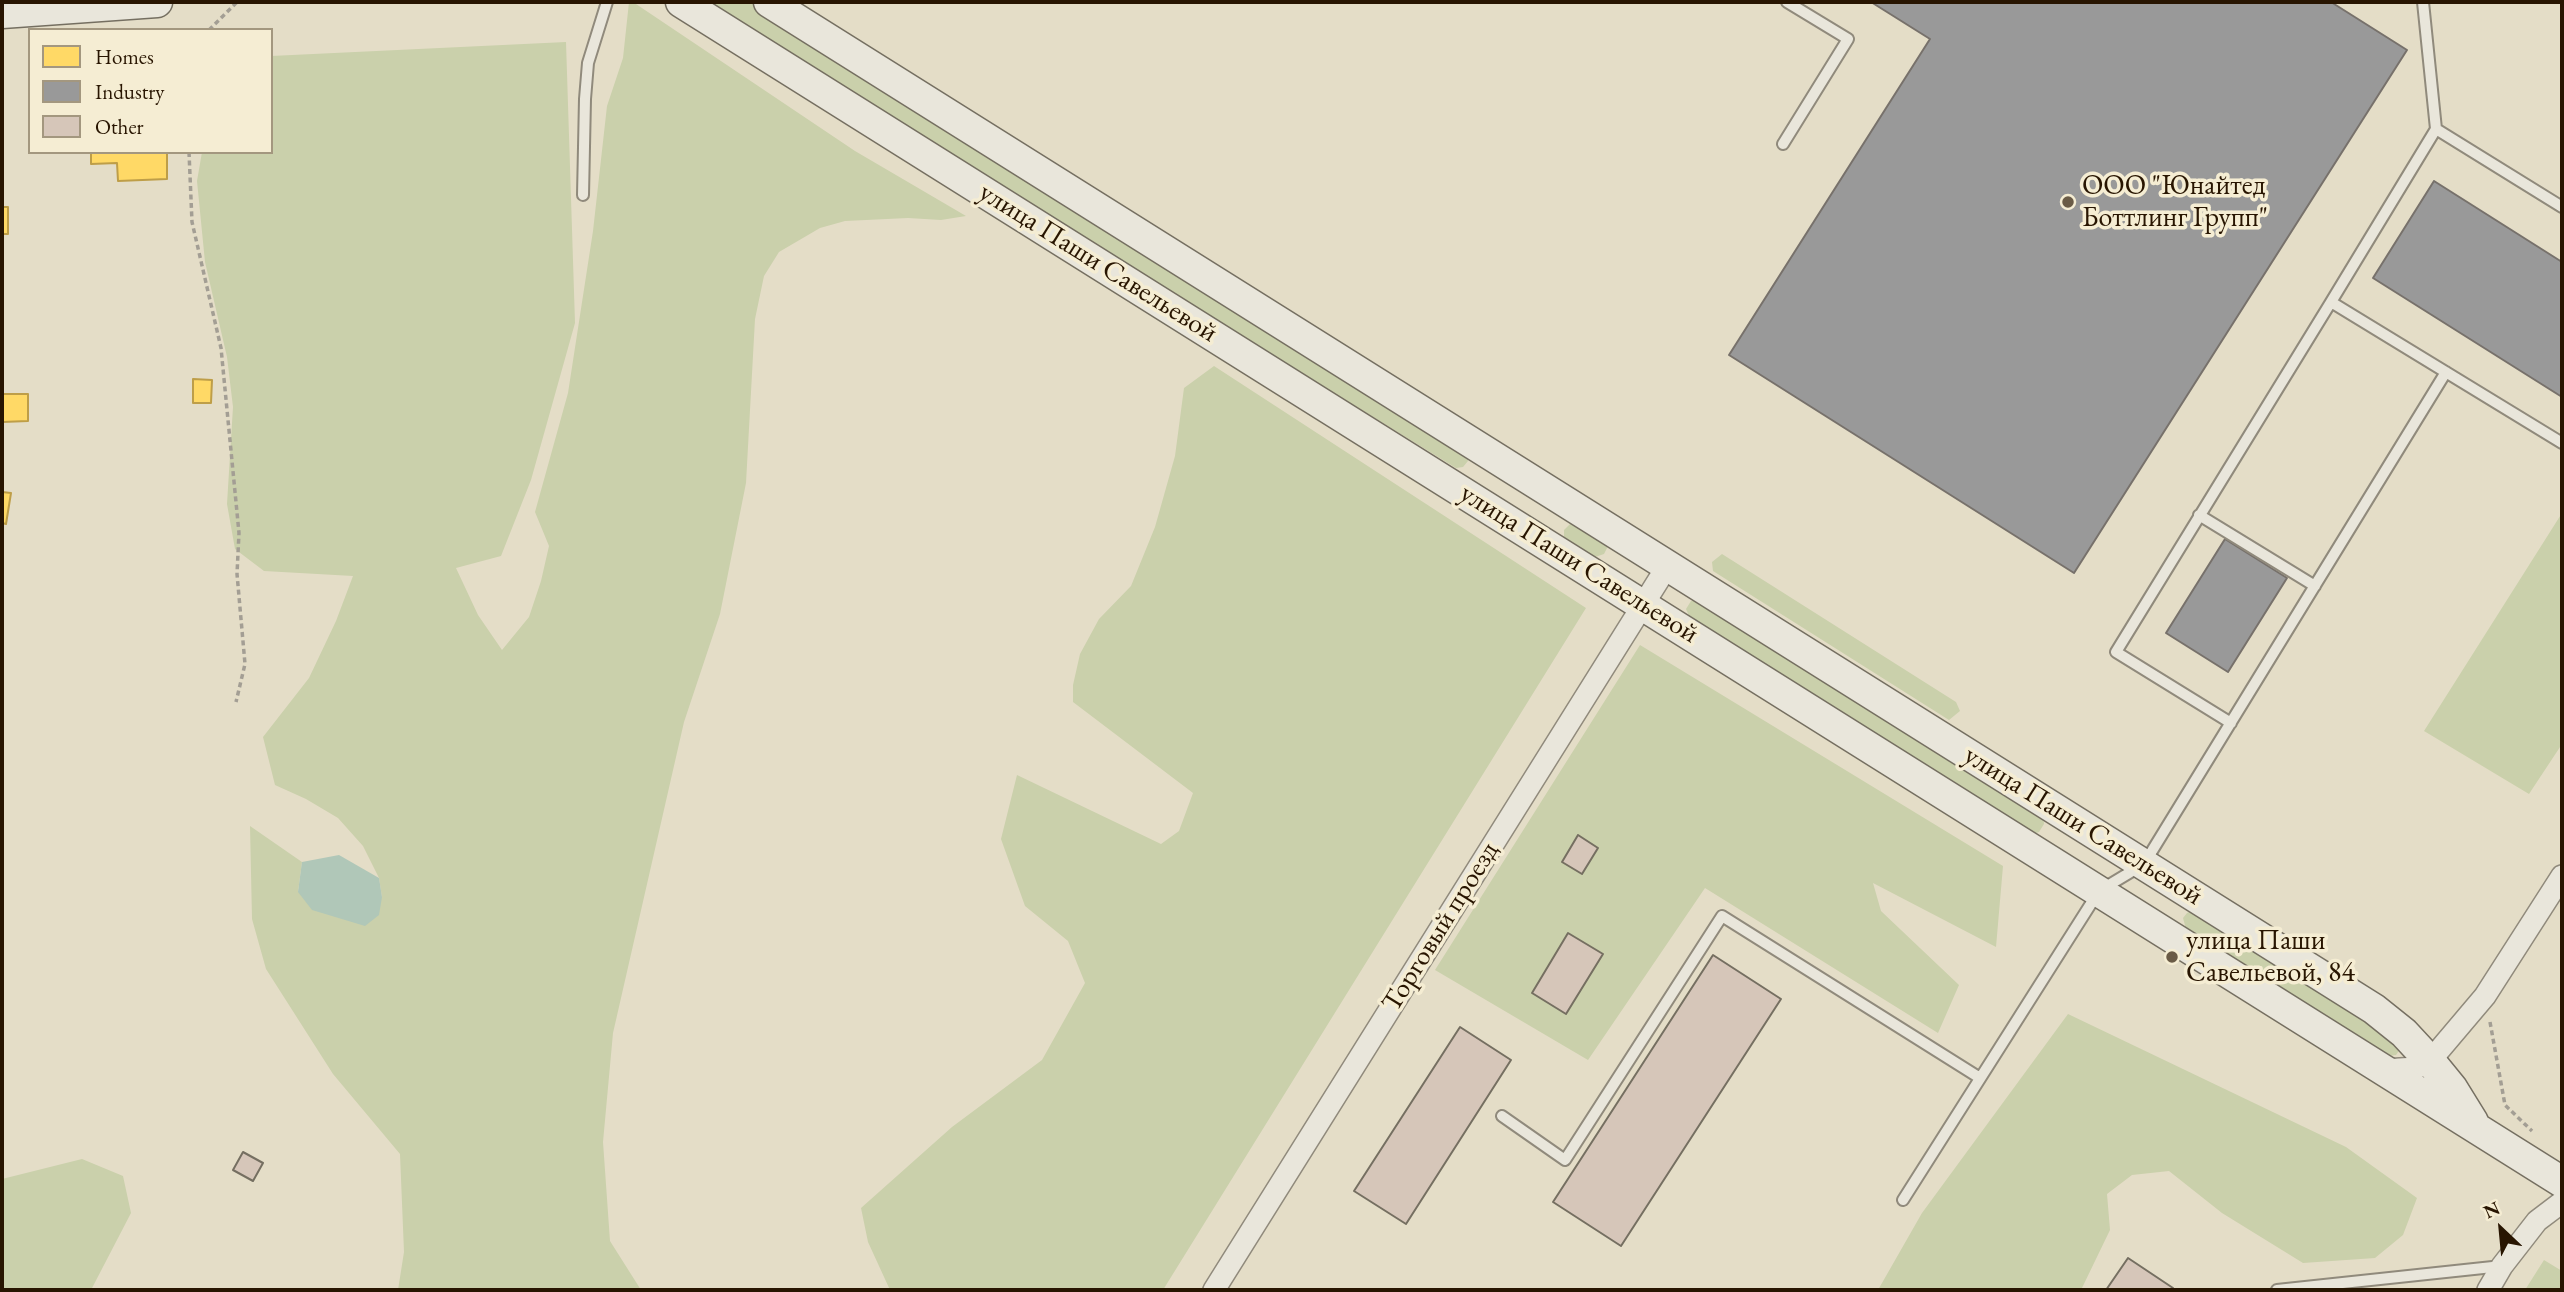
<!DOCTYPE html>
<meta charset="utf-8">
<style>
body{margin:0}
#map{position:relative;width:2564px;height:1292px;overflow:hidden;background:#e4ddc7;font-family:"EB Garamond",serif}
canvas{display:block}
.frame{position:absolute;inset:0;border:4px solid #281501;pointer-events:none}
.legend{position:absolute;left:28px;top:28px;width:245px;height:126px;box-sizing:border-box;background:#f5edd3;border:2px solid #a3977f;margin:0;padding:9px 12px;list-style:none;font-size:21px;color:#281501}
.legend li{display:flex;align-items:center;gap:14px;height:35px}
.legend b{width:35px;border:2px solid #a3977f}
.north{position:absolute;left:2466px;top:1194px;width:70px;height:70px;-webkit-text-stroke:5px #f5edd3;paint-order:stroke;rotate:334deg;font-size:19px;font-weight:700;line-height:28px;text-align:center;color:#281501}
.north::after{content:'';display:block;margin:auto;width:24px;height:32px;background:#281501;clip-path:polygon(50% 0,100% 100%,50% 72%,0 100%)}
</style>
<div id="map">
<canvas width="2564" height="1292"></canvas>
<div class="frame"></div>
<ul class="legend">
<li><b style="height:19px;background:#ffd966"></b>Homes</li>
<li><b style="height:19px;background:#999"></b>Industry</li>
<li><b style="height:19px;background:#d6c6b9"></b>Other</li>
</ul>
<div class="north">N</div>
</div>
<script>
const c = document.querySelector('canvas').getContext('2d');
c.lineJoin = 'round';
function fillPath(path, color) { c.fillStyle = color; c.fill(path, 'evenodd'); }
const poly = rows => new Path2D(rows.map(r => 'M' + r).join(''));
function trace(path, color, width, dash) { c.strokeStyle = color; c.lineWidth = width; c.lineCap = dash ? 'butt' : 'round'; c.setLineDash(dash || []); c.stroke(path); }
function write(font, color, halo, rows, align = 'center') {
  c.font = font + ' "EB Garamond",serif'; c.lineWidth = 7; c.setLineDash([]); c.textBaseline = 'middle'; c.strokeStyle = halo; c.fillStyle = color; for (const [text, x, y, turn = 0] of rows) {
    c.save(); c.translate(x, y); c.rotate((+turn || 0) * Math.PI / 180); c.textAlign = isNaN(turn) ? turn : align; if (halo) c.strokeText(text, 0, 0); c.fillText(text, 0, 0); c.restore();
  }
}
fillPath(poly([
 [629,2,633,2,855,151,966,216,941,220,908,218,845,221,820,228,779,252,764,276,755,319,746,483,720,614,684,722,613,1033,603,1142,610,1241,641,1290,398,1290,404,1252,400,1154,333,1074,266,969,252,919,250,826,302,862,298,892,382,897,379,878,363,846,338,818,306,799,275,785,263,737,309,678,336,621,353,576,264,571,235,549,227,504,233,407,227,357,205,262,197,181,202,152,271,152,271,56,566,42,575,323,531,480,501,556,456,568,478,615,502,650,529,617,541,581,549,546,535,512,568,393,593,231,607,106,623,58],
 [709,2,749,2,1061,199,1466,449,1468,461,1463,467,1456,468,975,172],
 [1214,366,1586,608,1163,1290,890,1290,868,1242,861,1208,952,1127,1042,1060,1085,983,1068,941,1025,906,1001,839,1017,775,1161,844,1179,831,1193,793,1073,702,1073,685,1080,654,1099,619,1131,586,1155,527,1175,456,1184,388],
 [2562,513,2562,744,2529,794,2424,731],
 [1573,521,1609,544,1604,554,1595,557,1564,538,1564,530],
 [1722,554,1956,702,1960,711,1949,720,1713,571,1712,562],
 [1699,599,2043,815,2044,824,2039,832,2033,834,1690,618,1686,609,1691,601],
 [1640,645,2003,866,1996,947,1873,883,1881,911,1959,985,1938,1033,1705,888,1588,1060,1435,970],
 [2195,909,2399,1036,2401,1048,2396,1055,2388,1056,2186,929,2183,918,2187,913],
 [2068,1014,2346,1147,2417,1198,2403,1235,2375,1258,2303,1263,2222,1213,2169,1171,2132,1175,2107,1194,2110,1230,2081,1290,1878,1290,1922,1213],
 [82,1159,123,1176,131,1213,91,1290,2,1290,2,1179],
 [2544,1260,2562,1271,2562,1290,2525,1290]
]), '#cad0ab');
fillPath(poly([
 [339,855,379,878,382,897,379,915,365,926,312,910,298,892,302,862]
]), '#b0c7b8');
const homes = poly([
 [91,152,167,152,167,179,118,181,117,163,91,164,91,152],
 [2,207,8,207,8,234,2,234,2,207],
 [193,379,212,380,211,403,193,403,193,379],
 [2,394,28,394,28,421,2,422,2,394],
 [2,492,11,493,6,524,2,523,2,492]
]);
fillPath(homes, '#ffd966');
trace(homes, '#be9e48', 2);
const industry = poly([
 [1871,2,2331,2,2407,50,2074,573,1729,355,1930,39,1871,2],
 [2434,181,2562,262,2562,397,2373,278,2434,181],
 [2225,539,2287,578,2228,672,2166,633,2225,539]
]);
fillPath(industry, '#999');
trace(industry, '#77716b', 2);
const building = poly([
 [1578,835,1598,848,1582,874,1562,862,1578,835],
 [1568,933,1603,954,1566,1014,1532,993,1568,933],
 [1713,955,1781,999,1621,1246,1553,1202,1713,955],
 [1460,1027,1511,1060,1406,1224,1354,1191,1460,1027],
 [243,1152,263,1163,253,1181,233,1170,243,1152],
 [2128,1258,2173,1288,2171,1290,2106,1290,2128,1258]
]);
fillPath(building, '#d6c6b9');
trace(building, '#756f61', 2);
const lane = poly([
 [2436,129,2562,207],
 [1783,144,1848,39,1787,2],
 [583,195,585,99,588,63,607,2],
 [2331,302,2436,129,2423,2],
 [2199,515,2315,586],
 [2231,723,2116,652,2331,302,2562,443],
 [1502,1116,1565,1160,1722,916,1980,1078],
 [1903,1200,2099,891,2144,864,2446,372],
 [2277,1290,2502,1266]
]);
const street = poly([
 [2384,1070,2416,1068,2430,1061,2485,996,2562,876],
 [1214,1290,1668,565],
 [2488,1290,2502,1266,2537,1221,2562,1202]
]);
const secondary = poly([
 [681,2,2562,1182],
 [769,2,2374,1009,2404,1033,2430,1061,2452,1088,2473,1122],
 [2,13,157,2]
]);
trace(lane, '#908a7c', 14);
trace(street, '#908a7c', 24);
trace(secondary, '#756f61', 33);
trace(poly([
 [209,30,237,2],
 [189,152,192,222,221,348,239,533,237,574,245,664,236,702],
 [2490,1022,2505,1105,2532,1131]
]), '#a39e94', 3.5, [5, 3.5]);
trace(lane, '#e9e6db', 10);
trace(street, '#e9e6db', 21);
trace(secondary, '#e9e6db', 30);
for (const [x, y, r, color] of [
 [2068,202,7,"#6a5b46"],
 [2172,957,7,"#6a5b46"]
]) { const dot = new Path2D(); dot.arc(x, y, r, 0, 2 * Math.PI); c.fillStyle = color; c.fill(dot); trace(dot, '#f5edd3', 2.5); }
write('28px', '#281501', '#f5edd3', [
 ["ООО \"Юнайтед",2082,186],
 ["Боттлинг Групп\"",2082,218],
 ["улица Паши",2186,941],
 ["Савельевой, 84",2186,973]
], 'left');
write('28px', '#281501', '#f5edd3', [
 ["улица Паши Савельевой",1098,263,32],
 ["улица Паши Савельевой",1579,564,32],
 ["улица Паши Савельевой",2083,826,32],
 ["Торговый проезд",1441,927,-58]
]);
</script>
